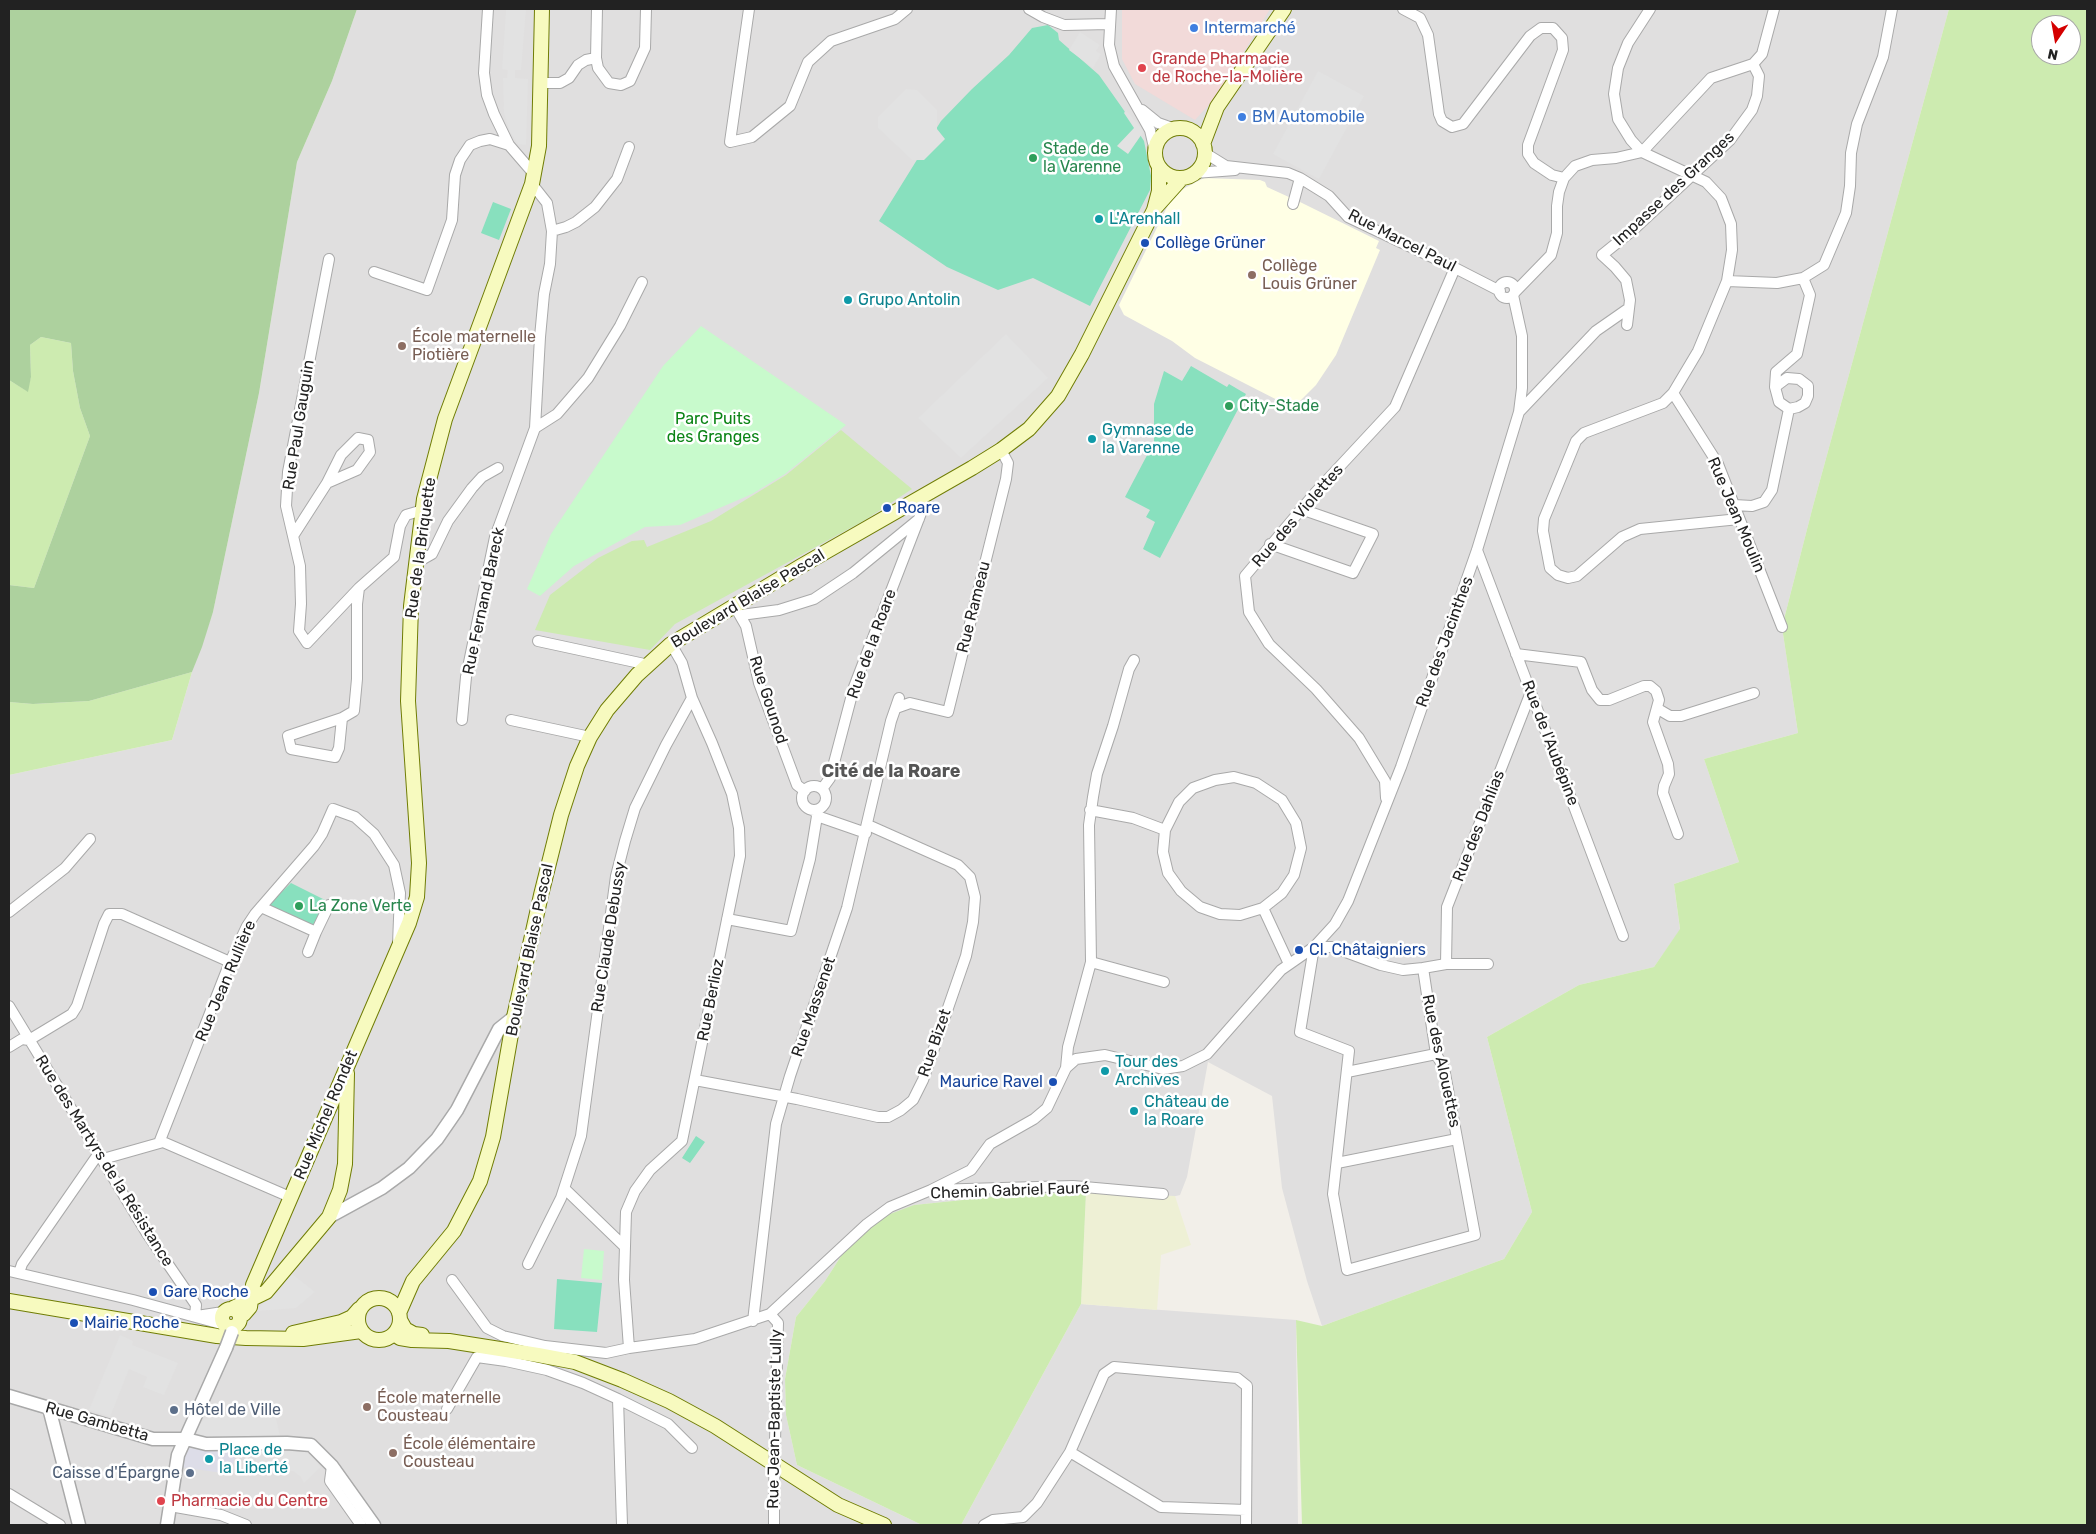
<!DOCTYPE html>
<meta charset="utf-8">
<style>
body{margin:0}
#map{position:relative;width:2096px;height:1534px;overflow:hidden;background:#f2efe9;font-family:Rubik,sans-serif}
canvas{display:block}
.frame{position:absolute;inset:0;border:10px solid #222;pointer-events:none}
.north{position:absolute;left:2031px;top:15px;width:50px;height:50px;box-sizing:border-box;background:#fff;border:1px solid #a7a7a7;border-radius:50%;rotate:192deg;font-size:14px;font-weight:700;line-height:20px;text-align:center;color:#222}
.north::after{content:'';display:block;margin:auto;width:18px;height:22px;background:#d40000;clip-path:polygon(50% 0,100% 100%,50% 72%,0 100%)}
</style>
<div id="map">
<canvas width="2096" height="1534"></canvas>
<div class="frame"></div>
<div class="north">N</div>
</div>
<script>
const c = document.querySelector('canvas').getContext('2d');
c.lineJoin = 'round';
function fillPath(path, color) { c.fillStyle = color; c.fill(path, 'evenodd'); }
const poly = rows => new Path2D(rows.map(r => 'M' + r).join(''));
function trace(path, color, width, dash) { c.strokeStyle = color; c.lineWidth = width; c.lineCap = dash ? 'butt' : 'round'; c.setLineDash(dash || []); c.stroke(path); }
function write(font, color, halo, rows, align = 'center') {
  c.font = font + ' Rubik,sans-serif'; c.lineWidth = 5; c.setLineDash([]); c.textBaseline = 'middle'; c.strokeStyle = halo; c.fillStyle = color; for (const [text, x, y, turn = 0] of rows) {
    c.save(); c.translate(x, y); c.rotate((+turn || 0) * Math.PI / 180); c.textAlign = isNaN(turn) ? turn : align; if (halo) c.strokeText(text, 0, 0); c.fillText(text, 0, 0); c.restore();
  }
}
fillPath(poly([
 [357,9,1949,9,1813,506,1782,627,1798,733,1704,759,1739,862,1674,884,1680,930,1654,967,1579,985,1487,1037,1532,1212,1504,1259,1322,1326,1307,1281,1282,1188,1272,1096,1208,1062,1187,1177,1180,1195,1172,1197,1086,1192,1082,1184,1059,1193,992,1197,914,1205,845,1250,825,1281,796,1317,785,1379,786,1415,797,1465,922,1525,9,1525,9,775,172,740,192,672,213,612,259,393,297,162,332,81],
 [1081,1304,1296,1320,1298,1525,961,1525]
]), '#e0dfdf');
fillPath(poly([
 [1122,9,1270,9,1217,96,1195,120,1135,84,1122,59]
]), '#f2dad9');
fillPath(poly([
 [1204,178,1260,180,1265,182,1267,187,1291,198,1290,202,1298,206,1300,202,1379,241,1376,248,1380,250,1336,355,1316,385,1293,408,1195,358,1172,341,1124,315,1119,305,1172,197,1179,191]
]), '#ffffe5');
fillPath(poly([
 [1086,1192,1175,1196,1191,1245,1161,1255,1157,1310,1081,1304]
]), '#eef0d5');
fillPath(poly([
 [1949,9,2087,9,2087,1525,1302,1525,1296,1320,1322,1326,1504,1259,1532,1212,1487,1037,1579,985,1654,967,1680,929,1674,884,1739,862,1704,759,1798,733,1782,627,1813,506],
 [2041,25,2071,25,2071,55,2041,55],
 [41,337,71,343,73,371,80,408,90,436,34,588,9,585,9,380,27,391,31,377,30,345],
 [841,430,912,489,865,520,675,624,650,650,535,630,550,595,598,558,632,541,644,540,647,547,711,521,786,475],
 [192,672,172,740,9,775,9,702,33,704,89,701],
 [1082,1184,1086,1192,1081,1304,961,1525,922,1525,797,1465,786,1415,785,1379,796,1317,825,1281,861,1225,914,1205,992,1197,1059,1193]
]), '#cdebb0');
fillPath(poly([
 [9,9,357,9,332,81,297,162,259,393,213,612,202,647,192,672,89,701,33,704,9,702,9,585,34,588,90,436,80,408,73,371,71,343,41,337,30,345,31,377,28,392,9,380]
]), '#add19e');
fillPath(poly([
 [701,326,846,425,785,474,752,494,680,525,645,527,574,566,540,596,527,589,551,534,663,366],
 [584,1249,604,1251,602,1280,581,1278]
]), '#c8facc');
fillPath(poly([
 [1048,25,1058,33,1059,40,1099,75,1123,109,1144,141,1151,176,1150,190,1090,306,1033,278,998,290,947,267,879,221,941,121,972,89,1009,55,1032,28],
 [493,202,511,209,499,240,481,233],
 [1191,366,1227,387,1229,384,1246,394,1160,558,1143,549,1155,522,1146,517,1150,510,1125,497,1154,442,1154,404,1164,371,1182,381],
 [291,883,327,901,314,928,270,907,270,903],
 [696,1136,705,1142,690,1163,682,1158],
 [557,1279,602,1283,597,1332,554,1329]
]), '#88e0be');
fillPath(poly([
 [506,9,526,9,521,70,515,70,515,78,528,79,526,145,518,144,510,132,504,113,503,78,507,78,508,70,502,69],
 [1080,32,1100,45,1096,51,1101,54,1093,68,1069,50],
 [1318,71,1364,96,1319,179,1273,154],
 [906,89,917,90,937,110,937,129,945,139,924,160,912,160,878,128,878,117],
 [1126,110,1144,131,1128,154,1117,146,1134,128,1124,113],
 [1006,334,1048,378,961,458,918,418],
 [291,1273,315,1292,296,1308,256,1311],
 [120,1335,133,1341,132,1345,178,1363,164,1395,143,1387,147,1377,129,1369,110,1417,89,1410],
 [273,1406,280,1436,204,1439,199,1439,198,1435,196,1430,204,1419],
 [303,1449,313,1456,321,1467,304,1483,301,1477,293,1471,256,1472,256,1450]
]), '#e2e2e2');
fillPath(poly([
 [185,1448,237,1451,230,1474,180,1467]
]), '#dddde8');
const minor = poly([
 [488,9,484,73,487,95,494,114,509,145],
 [597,9,596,58,598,68,609,83,621,85,630,81,645,48,646,9],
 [749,9,730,142,752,137,790,106,808,62,831,41,895,19,907,9],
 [1029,9,1043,17,1064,25,1109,24],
 [1111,9,1109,45,1114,66,1150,130,1155,152],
 [1403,9,1420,18,1428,35,1439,114,1442,121,1452,127,1463,124,1530,36,1541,28,1553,28,1562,38,1563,50,1528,145,1528,154,1534,163,1552,175,1564,178],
 [1650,9,1628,43,1618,68,1614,94,1618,119,1631,140,1642,152,1706,182,1721,198,1731,224,1732,250,1727,281,1698,351,1673,393,1718,464,1782,627],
 [540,83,560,83,569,78,578,65,586,60,596,58],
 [1142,110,1158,123,1175,129],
 [1205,153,1226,166,1288,173,1300,178,1329,196,1348,217,1455,268,1500,291],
 [1195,173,1235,170],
 [532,184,547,203,552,231,566,227,576,222,595,207,617,179,629,147],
 [1293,204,1300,178],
 [552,231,550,264,544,294,540,337,535,428,557,414,588,378,620,326,642,282],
 [329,259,288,472,286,506,300,566,301,604,299,631,307,643,359,588,394,557,400,526,406,515,423,510],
 [374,272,427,290,452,220,455,175,460,160,470,145,480,141,490,139,509,145,534,174],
 [1727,281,1777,283,1803,278,1824,265,1846,213,1850,186,1851,153,1857,124,1883,57,1892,9],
 '1499 290a8 8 0 1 1 16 0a8 8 0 1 1-16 0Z',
 [1515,292,1551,255,1557,233,1557,206,1559,192,1564,178,1575,166,1592,160,1616,158,1642,152,1711,78,1753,64,1762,54,1774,9],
 [1627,325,1630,300,1626,280,1615,267,1602,255,1633,230,1730,140,1752,110,1757,96,1759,76,1753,64],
 [1775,387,1787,378,1799,379,1808,386,1808,396,1805,403,1798,407,1789,409],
 [1673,393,1663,403,1584,433,1576,441,1544,519,1543,531,1550,568,1558,575,1568,578,1577,576,1622,537,1640,529,1739,519],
 [1519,412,1596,331,1629,308],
 [1734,505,1752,506,1764,502,1772,490,1789,409,1779,402,1775,387,1776,372,1797,354,1810,295,1803,278],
 [293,536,327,483,341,455,358,438,368,440,370,452,357,470,327,483],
 [1270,544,1353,573,1373,534,1301,509],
 [1477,550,1623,936],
 [416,563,432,554,448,521,472,488,482,477,498,468],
 [738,612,746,626,759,683,797,785,805,791],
 [741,615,779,610,814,599,853,573,919,519],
 [538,641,649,665],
 [1516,654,1581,662,1592,690,1600,700,1609,700,1644,686,1650,686,1656,691,1659,700,1653,722,1668,764,1669,774,1664,786,1663,793,1678,834],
 [896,708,910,703,948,712,1006,479,1008,463,1001,450],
 [1658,709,1670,716,1681,716,1754,693],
 [342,718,339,748,335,757,291,749,288,736,342,718,354,711,357,679,357,604,359,588],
 [462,720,466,677,495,537,535,428],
 [511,720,590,737],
 '802 798a12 12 0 1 1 24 0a12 12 0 1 1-24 0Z',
 [822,789,830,778,854,687,923,508,921,498],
 [1386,798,1385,781,1359,738,1316,689,1269,644,1249,612,1245,576,1315,493,1395,407,1455,268],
 [1090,810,1133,818,1165,830,1163,852,1168,873,1181,891,1200,907,1220,914,1240,915,1263,908],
 [817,816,866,833],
 [1165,830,1179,802,1193,788,1215,780,1234,777,1256,783,1282,800,1296,823,1301,848,1294,875,1282,893,1263,908,1289,964],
 [261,907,316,932,329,905],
 [9,912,65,868,90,839],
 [727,919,791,931,810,859,817,816,815,810],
 [1314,947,1332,947,1381,965,1403,970,1423,968,1436,1054,1444,1068,1475,1235,1347,1270,1333,1194,1349,1051,1300,1032,1314,947],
 [308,952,316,932],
 [1091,962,1164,982],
 [1446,964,1447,907,1531,692],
 [1423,968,1446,964,1488,964],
 [9,1006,146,1232,196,1305,195,1316],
 [9,1047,22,1039,29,1040,72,1014,77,1006,104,924,109,914,122,914,230,962],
 [1066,1068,1068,1047,1091,962,1089,825,1093,797,1097,774,1113,726,1129,669,1134,660],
 [1347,1072,1436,1054],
 [695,1080,797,1099,878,1117,888,1117,901,1110,913,1100,923,1080,966,956,973,922,975,897,970,877,958,865,868,825],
 [159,1143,230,962,247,926,255,914,314,846,322,834,333,809,355,817,374,834,394,865,400,893,398,944],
 [103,1159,163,1142,290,1197],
 [1337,1163,1457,1139],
 [565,1189,625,1247],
 [931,1190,971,1170,990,1144,1034,1119,1047,1108,1066,1068,1076,1059,1105,1055,1163,1069,1183,1066,1207,1054,1281,970,1314,947,1335,924,1348,901,1401,767,1477,550,1519,412,1522,388,1522,336,1513,295],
 [528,1264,561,1198,581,1136,616,876,625,841,635,808,666,745,692,698],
 [9,1271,133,1300,225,1325],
 [19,1273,22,1264,99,1153],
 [452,1280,487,1328,503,1336,545,1346,606,1353,629,1348,695,1339,770,1314,867,1224,890,1207,931,1190,1073,1186,1163,1194],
 [770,1314,778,1323,775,1441],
 [197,1316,223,1312],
 [753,1321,776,1124,790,1076,847,908,891,721,899,698],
 [629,1348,624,1280,626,1212,635,1191,650,1170,682,1141,740,856,739,828,732,794,712,743,692,698,682,663,671,644],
 [618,1399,668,1424,692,1448],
 [447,1409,477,1357,506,1361,547,1370,583,1383,618,1399,622,1525],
 [1070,1452,1161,1507,1246,1510],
 [332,1466,330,1481,361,1525],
 [9,1494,60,1525],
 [170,1506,221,1515,246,1525],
 [774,1525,774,1490],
 [984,1525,993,1520,1023,1517,1037,1503,1070,1452,1104,1374,1114,1367,1237,1378,1247,1386,1246,1525]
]);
const tertiary = poly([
 [329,1217,382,1188,409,1168,437,1139,457,1110,499,1029,514,1017],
 [9,1396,153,1439,186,1439,206,1444,287,1443,311,1445,332,1466,374,1525],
 [49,1408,79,1525],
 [167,1525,178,1455,226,1348]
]);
const secondary = poly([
 '1155 153a25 25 0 1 1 50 0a25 25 0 1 1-50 0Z',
 [1203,144,1217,107,1284,9],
 [1156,207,1182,178],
 '358 1319a21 21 0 1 1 42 0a21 21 0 1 1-42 0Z',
 [9,1301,217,1336,246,1338,303,1339,361,1331],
 [233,1308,266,1292,329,1217,340,1190,345,1164,347,1073],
 '222 1318a9 9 0 1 1 18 0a9 9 0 1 1-18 0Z',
 [399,1313,413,1281,454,1231,480,1181,493,1137,514,1017,541,895,561,815,577,766,590,737,607,710,637,675,671,644,801,566,972,468,1001,450,1029,429,1058,396,1082,354,1154,210,1159,191,1159,167],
 [240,1315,244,1314,250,1307,253,1285,409,923,417,897,419,863,408,701,411,606,424,499,445,419,532,184,539,146,542,9],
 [400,1320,405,1329,414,1334,422,1335],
 [293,1333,341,1322,352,1317,359,1309],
 [394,1334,400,1338,412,1340,449,1341,538,1355,575,1362,622,1380,669,1401,715,1426,838,1505,884,1525]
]);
trace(minor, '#a9a9a9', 12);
trace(tertiary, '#a9a9a9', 15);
trace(secondary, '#707d05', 16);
trace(minor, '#fff', 10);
trace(tertiary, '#fff', 12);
trace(secondary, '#f7fabf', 14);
const minorBridge = poly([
 [774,1490,775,1441]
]);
const tertiaryBridge = poly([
 [226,1348,232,1332]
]);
trace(minorBridge, '#a9a9a9', 12, []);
trace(tertiaryBridge, '#a9a9a9', 15, []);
trace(minorBridge, '#fff', 10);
trace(tertiaryBridge, '#fff', 12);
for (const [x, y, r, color] of [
 [1194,28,5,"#3f7fe0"],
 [1142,68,5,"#e0444e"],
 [1242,117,5,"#3f7fe0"],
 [1033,158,5,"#2e9e5b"],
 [1099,219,5,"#0f9aa8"],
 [1145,243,5,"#1a4fb4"],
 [1252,275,5,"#8d6e63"],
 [848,300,5,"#0f9aa8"],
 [402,346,5,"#8d6e63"],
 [1229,406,5,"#2e9e5b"],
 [1092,439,5,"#0f9aa8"],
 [887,508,5,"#1a4fb4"],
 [299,906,5,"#2e9e5b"],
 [1299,950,5,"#1a4fb4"],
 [1105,1071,5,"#0f9aa8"],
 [1053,1082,5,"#1a4fb4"],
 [1134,1111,5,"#0f9aa8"],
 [153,1292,5,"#1a4fb4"],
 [74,1323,5,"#1a4fb4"],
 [367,1407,5,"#8d6e63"],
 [174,1410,5,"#5c6f8a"],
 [393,1453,5,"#8d6e63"],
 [209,1459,5,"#0f9aa8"],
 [190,1473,5,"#5c6f8a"],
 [161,1501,5,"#e0444e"]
]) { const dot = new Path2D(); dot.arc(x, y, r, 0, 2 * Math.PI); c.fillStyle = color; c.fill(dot); trace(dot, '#fff', 2); }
write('16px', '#366cbe', '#fff', [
 ["Intermarché",1204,28],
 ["BM Automobile",1252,117]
], 'left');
write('16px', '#be3a42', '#fff', [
 ["Grande Pharmacie",1152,59],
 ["de Roche-la-Molière",1152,77],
 ["Pharmacie du Centre",171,1501]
], 'left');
write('16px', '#27864d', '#fff', [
 ["Stade de",1043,149],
 ["la Varenne",1043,167],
 ["City-Stade",1239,406],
 ["La Zone Verte",309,906]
], 'left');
write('16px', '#222', '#fff', [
 ["Impasse des Granges",1674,189,-43],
 ["Rue Marcel Paul",1402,241,27],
 ["Rue Paul Gauguin",299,425,-81],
 ["Rue Jean Moulin",1736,515,67],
 ["Rue des Violettes",1298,516,-49],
 ["Rue de la Briquette",421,548,-82],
 ["Boulevard Blaise Pascal",748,599,-31],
 ["Rue Fernand Bareck",484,601,-78],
 ["Rue Rameau",974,607,-76],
 ["Rue des Jacinthes",1445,642,-70],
 ["Rue de la Roare",872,644,-70],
 ["Rue Gounod",768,700,72],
 ["Rue de l'Aubépine",1550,743,69],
 ["Rue des Dahlias",1479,826,-69],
 ["Rue Claude Debussy",609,937,-81],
 ["Boulevard Blaise Pascal",530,950,-78],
 ["Rue Jean Rullière",226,981,-67],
 ["Rue Berlioz",711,1000,-79],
 ["Rue Massenet",814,1007,-71],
 ["Rue Bizet",935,1043,-71],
 ["Rue des Alouettes",1441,1061,78],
 ["Rue Michel Rondet",326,1115,-67],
 ["Rue des Martyrs de la Résistance",104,1161,58],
 ["Chemin Gabriel Fauré",1010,1191,-2],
 ["Rue Jean-Baptiste Lully",775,1419,-89],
 ["Rue Gambetta",97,1422,16]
]);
write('16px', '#0d838f', '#fff', [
 ["L'Arenhall",1109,219],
 ["Grupo Antolin",858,300],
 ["Gymnase de",1102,430],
 ["la Varenne",1102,448],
 ["Tour des",1115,1062],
 ["Archives",1115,1080],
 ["Château de",1144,1102],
 ["la Roare",1144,1120],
 ["Place de",219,1450],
 ["la Liberté",219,1468]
], 'left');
write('16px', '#164399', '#fff', [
 ["Collège Grüner",1155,243],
 ["Roare",897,508],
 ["Cl. Châtaigniers",1309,950],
 ["Maurice Ravel",1043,1082,"right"],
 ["Gare Roche",163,1292],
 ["Mairie Roche",84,1323]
], 'left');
write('16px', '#785e54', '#fff', [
 ["Collège",1262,266],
 ["Louis Grüner",1262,284],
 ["École maternelle",412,337],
 ["Piotière",412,355],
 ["École maternelle",377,1398],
 ["Cousteau",377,1416],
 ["École élémentaire",403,1444],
 ["Cousteau",403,1462]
], 'left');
write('16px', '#0c8416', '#fff', [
 ["Parc Puits",713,419],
 ["des Granges",713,437]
]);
write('16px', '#4e5e75', '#fff', [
 ["Hôtel de Ville",184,1410],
 ["Caisse d'Épargne",180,1473,"right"]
], 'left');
write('bold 18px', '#555', '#fff', [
 ["Cité de la Roare",891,772]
]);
</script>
